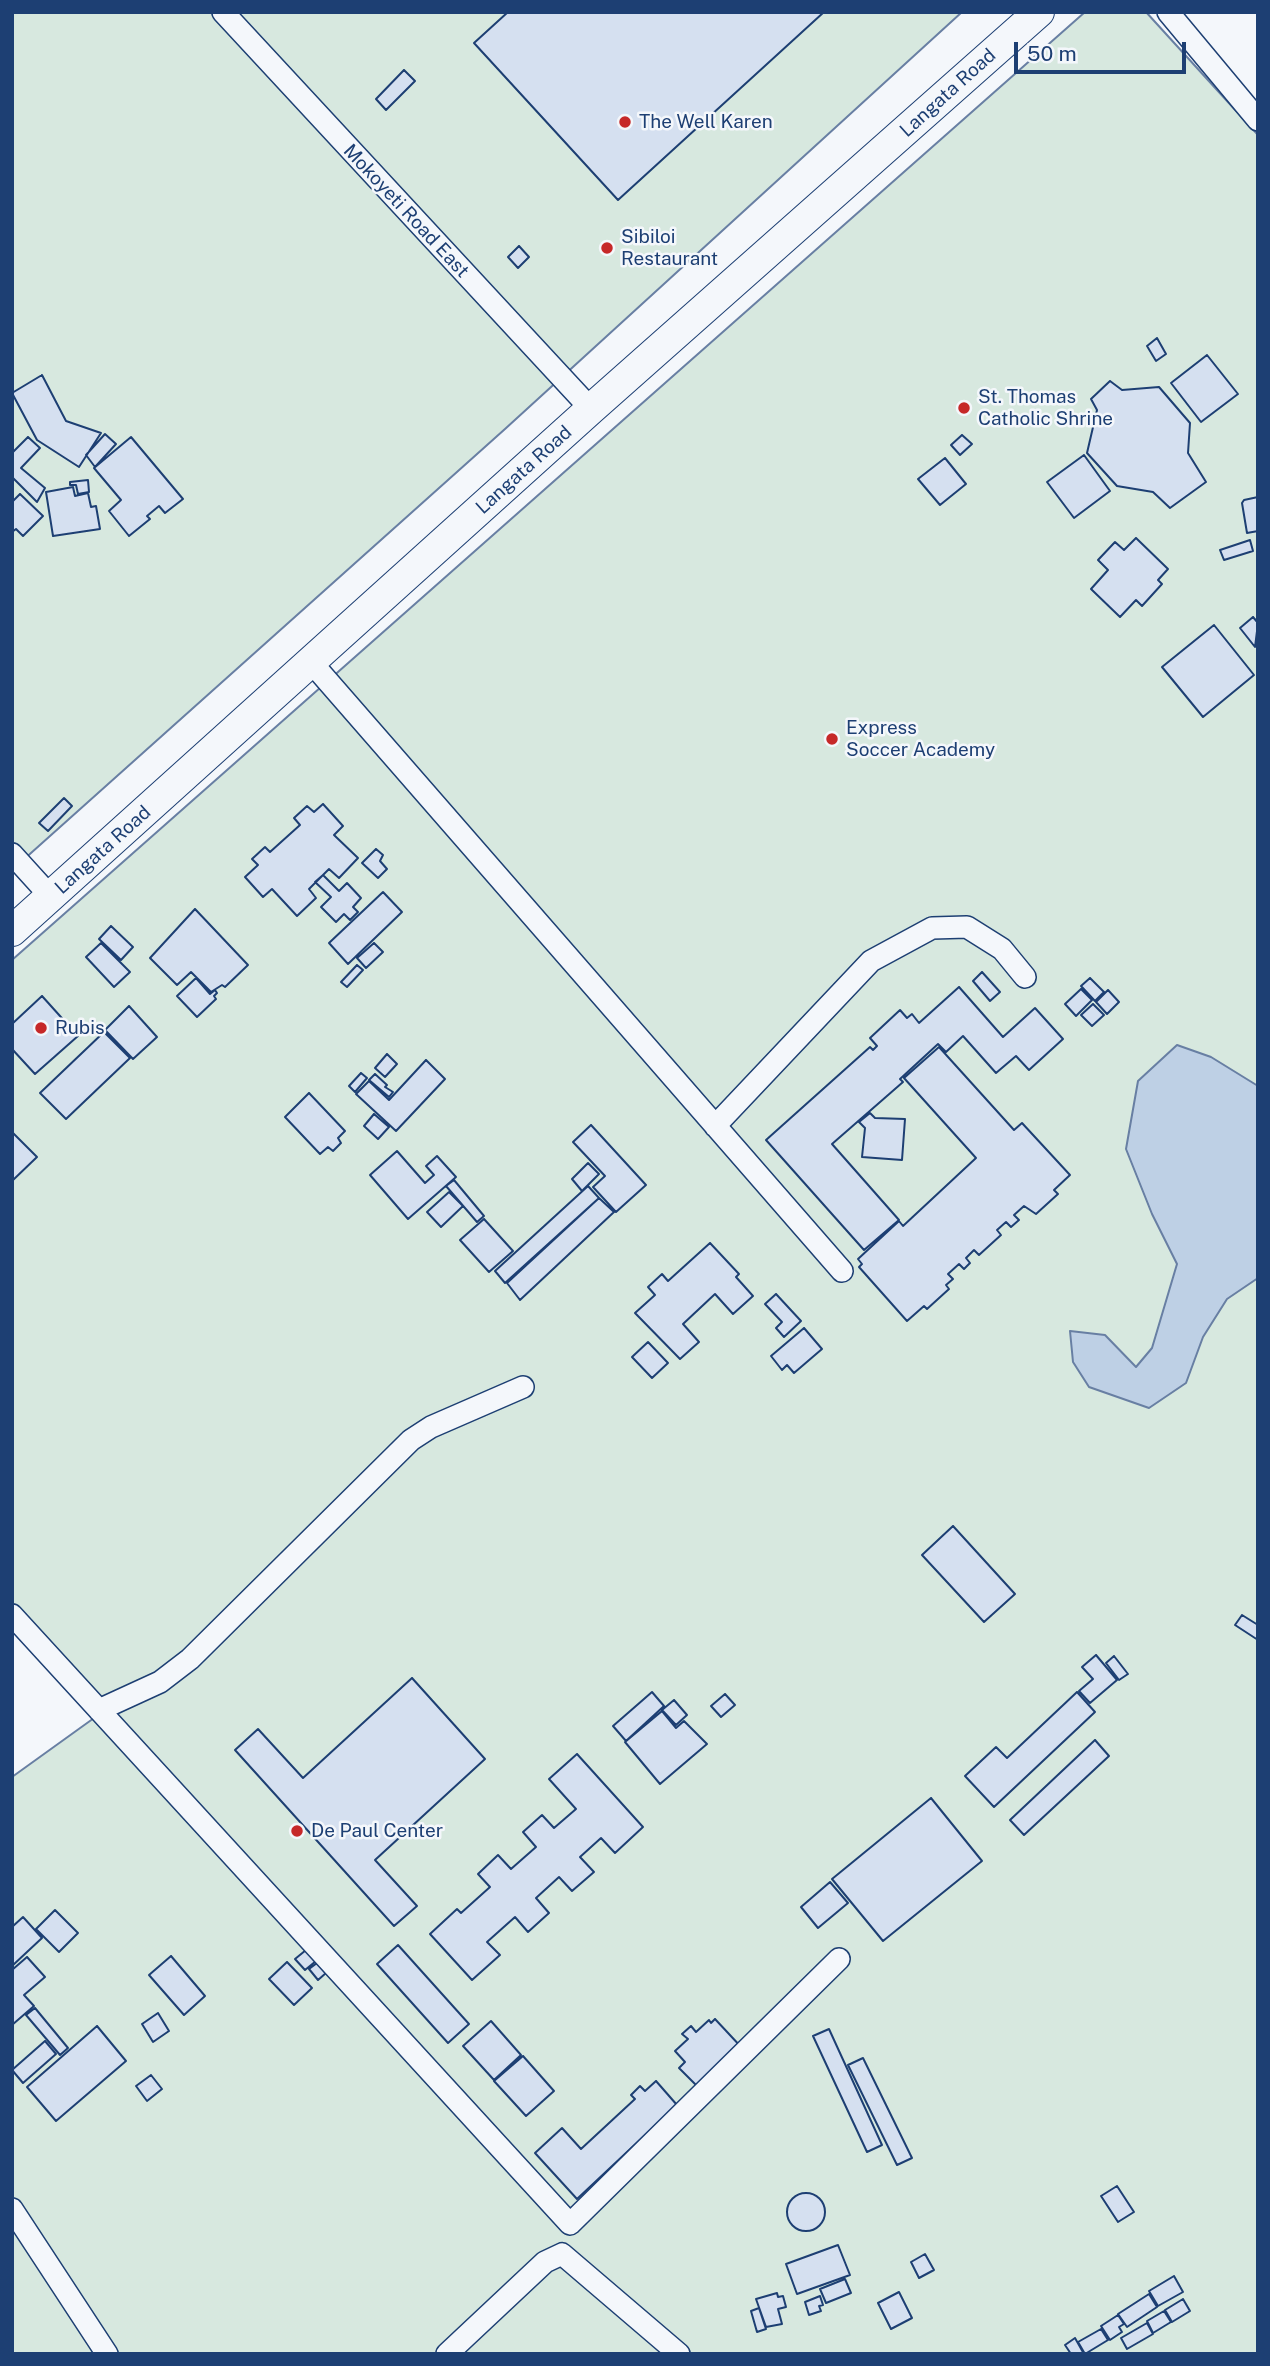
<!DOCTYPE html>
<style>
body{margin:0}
#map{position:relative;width:1270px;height:2366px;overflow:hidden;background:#f4f7fb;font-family:"Public Sans",sans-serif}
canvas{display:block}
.frame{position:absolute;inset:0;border:14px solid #1d3f73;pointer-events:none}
.scale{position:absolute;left:1014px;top:42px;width:172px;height:32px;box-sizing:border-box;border:4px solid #1d3f73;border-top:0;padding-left:9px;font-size:21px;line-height:24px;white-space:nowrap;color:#1d3f73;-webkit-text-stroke:5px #f4f7fb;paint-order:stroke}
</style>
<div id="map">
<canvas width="1270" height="2366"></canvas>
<div class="frame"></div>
<div class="scale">50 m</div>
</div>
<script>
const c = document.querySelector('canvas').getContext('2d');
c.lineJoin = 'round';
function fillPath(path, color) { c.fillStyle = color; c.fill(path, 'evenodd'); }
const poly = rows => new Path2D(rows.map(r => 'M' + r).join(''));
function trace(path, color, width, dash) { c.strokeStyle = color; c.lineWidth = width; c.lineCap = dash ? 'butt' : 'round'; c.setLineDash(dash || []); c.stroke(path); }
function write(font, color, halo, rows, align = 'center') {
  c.font = font + ' "Public Sans",sans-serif'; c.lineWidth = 5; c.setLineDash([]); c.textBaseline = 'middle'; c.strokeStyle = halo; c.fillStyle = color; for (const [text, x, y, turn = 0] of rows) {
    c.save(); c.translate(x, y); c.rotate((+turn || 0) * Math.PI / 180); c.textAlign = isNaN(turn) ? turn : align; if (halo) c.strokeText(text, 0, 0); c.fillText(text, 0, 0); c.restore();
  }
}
const green = poly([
 [12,12,962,12,505,429,12,870,12,12],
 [1085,12,1146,12,1258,135,1258,2354,12,2354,12,1777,101,1713,12,1615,12,960,1085,12]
]);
fillPath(green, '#d7e8df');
trace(green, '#687fa3', 2);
const water = poly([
 [1177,1045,1211,1057,1258,1086,1258,1278,1227,1299,1203,1337,1186,1383,1149,1408,1089,1387,1073,1362,1070,1331,1105,1335,1136,1367,1152,1348,1177,1264,1152,1214,1126,1149,1138,1081,1177,1045]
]);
fillPath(water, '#bed0e5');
trace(water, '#687fa3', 2);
const building = poly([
 [508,12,824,12,618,200,474,43,508,12],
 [404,70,415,81,386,110,376,99,404,70],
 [519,246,529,257,518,268,508,257,519,246],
 [1157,338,1166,354,1156,361,1147,346,1157,338],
 [1207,355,1238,394,1201,422,1171,383,1207,355],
 [42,375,66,421,101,433,79,467,37,440,12,393,42,375],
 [1110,381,1122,390,1159,387,1190,423,1188,453,1206,482,1170,508,1153,492,1117,486,1087,453,1097,410,1091,399,1110,381],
 [105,434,116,444,95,467,86,455,105,434],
 [962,435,972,444,960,455,951,445,962,435],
 [28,437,40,448,21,468,45,488,37,502,12,477,12,453,28,437],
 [131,437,183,499,165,513,159,506,147,516,150,519,129,536,109,511,121,500,94,468,131,437],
 [1084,455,1110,491,1074,518,1047,482,1084,455],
 [945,458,966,484,940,505,918,479,945,458],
 [88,480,89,492,78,494,76,485,70,485,70,482,88,480],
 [73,487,75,496,88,493,91,507,96,506,100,529,53,536,46,492,73,487],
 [20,494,43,516,23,536,16,529,12,532,12,502,20,494],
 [1258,497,1258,531,1247,533,1242,503,1244,500,1258,497],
 [1136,538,1168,569,1158,580,1162,584,1142,606,1136,600,1120,617,1091,589,1108,570,1098,560,1115,542,1124,550,1136,538],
 [1250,540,1253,551,1224,560,1220,550,1250,540],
 [1253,617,1258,623,1255,647,1240,628,1253,617],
 [1214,625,1254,675,1203,717,1162,667,1214,625],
 [64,798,72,806,48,831,39,823,64,798],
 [323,804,343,826,334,835,358,858,339,878,329,869,309,889,316,898,297,916,272,889,263,897,245,877,258,865,252,859,265,847,270,852,300,825,294,818,307,806,314,812,323,804],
 [376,849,383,855,380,861,387,869,378,878,362,863,376,849],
 [323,875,339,891,347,883,361,898,353,907,358,912,350,920,344,914,336,922,321,907,331,897,315,882,323,875],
 [383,892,402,912,348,964,329,943,383,892],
 [195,909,248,965,225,987,222,985,211,992,191,972,177,985,150,958,195,909],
 [111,926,133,947,121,960,99,939,111,926],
 [101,943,130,972,114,987,86,957,101,943],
 [374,943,383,952,366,968,357,958,374,943],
 [357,965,363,970,347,987,341,982,357,965],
 [982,972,1000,992,990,1001,973,981,982,972],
 [196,978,210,994,215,990,217,993,214,996,216,999,197,1017,177,996,196,978],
 [1090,978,1104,992,1095,1001,1081,986,1090,978],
 [959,987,1003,1037,1035,1008,1063,1039,1029,1070,1016,1056,996,1073,963,1036,946,1052,938,1044,900,1079,903,1082,832,1144,899,1220,864,1250,766,1140,870,1047,873,1050,877,1046,870,1038,900,1010,907,1018,912,1014,919,1023,959,987],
 [1081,989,1092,1000,1076,1016,1065,1004,1081,989],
 [1108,990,1119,1002,1107,1014,1096,1002,1108,990],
 [42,996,78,1036,35,1074,12,1049,12,1024,42,996],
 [1093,1004,1104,1015,1092,1026,1081,1015,1093,1004],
 [129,1006,157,1037,133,1059,105,1030,129,1006],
 [104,1032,130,1058,66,1119,40,1093,104,1032],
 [939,1047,1014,1130,1022,1123,1070,1175,1054,1190,1058,1194,1036,1214,1024,1206,1014,1215,1019,1220,1011,1227,1006,1222,997,1230,1001,1235,979,1255,974,1250,966,1258,970,1263,964,1269,959,1264,948,1274,953,1279,946,1285,949,1289,927,1309,924,1306,907,1321,859,1267,862,1264,858,1259,899,1221,903,1226,976,1158,904,1078,939,1047],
 [387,1054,397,1064,385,1077,375,1068,387,1054],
 [426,1060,445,1079,396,1131,356,1094,369,1081,389,1100,426,1060],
 [361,1073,367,1078,355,1092,349,1086,361,1073],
 [375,1074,387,1085,385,1087,393,1092,389,1097,369,1080,375,1074],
 [309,1093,345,1131,338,1138,341,1143,333,1151,328,1147,320,1154,285,1117,309,1093],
 [870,1113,875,1118,905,1119,902,1160,862,1157,865,1128,859,1122,870,1113],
 [374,1114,389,1127,378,1139,364,1126,374,1114],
 [591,1125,646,1185,616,1212,593,1187,605,1176,573,1142,591,1125],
 [12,1132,37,1157,12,1181,12,1132],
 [397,1151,425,1183,434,1175,426,1166,437,1156,456,1177,408,1219,370,1175,397,1151],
 [588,1163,599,1174,582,1191,572,1179,588,1163],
 [454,1180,484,1216,477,1222,446,1186,454,1180],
 [588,1186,599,1198,505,1283,495,1271,588,1186],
 [449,1192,463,1206,441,1227,427,1212,449,1192],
 [599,1198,614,1212,520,1300,507,1283,599,1198],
 [484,1219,513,1251,489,1272,460,1240,484,1219],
 [710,1243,739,1274,736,1277,753,1296,733,1314,715,1294,683,1324,699,1342,680,1359,635,1313,655,1295,648,1287,662,1274,668,1281,710,1243],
 [776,1294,801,1321,784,1337,776,1328,782,1322,765,1304,776,1294],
 [804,1328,822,1349,794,1373,787,1365,782,1370,771,1356,804,1328],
 [648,1342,668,1363,652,1378,632,1357,648,1342],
 [953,1526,1015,1594,984,1622,922,1555,953,1526],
 [1242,1615,1258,1625,1258,1640,1235,1625,1242,1615],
 [1096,1655,1117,1680,1090,1703,1079,1691,1093,1679,1082,1667,1096,1655],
 [1114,1656,1128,1674,1119,1680,1106,1663,1114,1656],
 [412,1678,485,1759,375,1860,417,1906,394,1926,235,1750,258,1729,303,1778,412,1678],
 [652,1692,664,1706,626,1741,613,1726,652,1692],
 [1077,1692,1095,1712,994,1807,965,1776,996,1747,1007,1758,1077,1692],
 [725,1694,735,1705,721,1717,711,1706,725,1694],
 [674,1700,687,1715,676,1725,662,1710,674,1700],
 [662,1711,676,1728,684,1721,707,1744,660,1784,625,1742,662,1711],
 [1095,1740,1109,1756,1024,1835,1010,1820,1095,1740],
 [577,1754,643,1827,615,1853,601,1838,580,1857,594,1872,572,1891,559,1877,536,1898,549,1913,528,1932,515,1917,487,1942,500,1955,472,1980,430,1934,457,1909,461,1913,490,1887,478,1874,498,1855,511,1869,536,1847,523,1832,542,1815,554,1828,576,1809,549,1779,577,1754],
 [931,1798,982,1861,883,1941,832,1879,931,1798],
 [830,1882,848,1903,818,1928,801,1907,830,1882],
 [55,1910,78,1933,59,1952,36,1929,55,1910],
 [23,1917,42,1938,12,1966,12,1927,23,1917],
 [398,1945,469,2024,448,2043,377,1964,398,1945],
 [306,1950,316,1961,305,1970,295,1959,306,1950],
 [171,1956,205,1996,184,2015,149,1975,171,1956],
 [27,1957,45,1977,24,1995,34,2006,12,2025,12,1970,27,1957],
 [287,1962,312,1988,294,2005,269,1979,287,1962],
 [317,1963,326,1973,318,1980,309,1969,317,1963],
 [35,2008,68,2048,60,2055,26,2015,35,2008],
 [158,2013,169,2031,153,2042,142,2024,158,2013],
 [715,2019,743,2049,700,2089,679,2068,685,2062,675,2051,688,2039,682,2034,691,2026,696,2032,709,2020,711,2023,715,2019],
 [491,2021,521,2055,494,2080,463,2046,491,2021],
 [97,2026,126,2061,56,2121,27,2087,97,2026],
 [829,2029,882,2145,867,2152,813,2036,829,2029],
 [45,2041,56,2054,23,2083,12,2070,45,2041],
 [523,2056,554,2091,526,2116,494,2081,523,2056],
 [863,2058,912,2158,897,2165,848,2065,863,2058],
 [151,2075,162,2089,147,2101,136,2086,151,2075],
 [656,2081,677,2105,577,2199,535,2153,562,2128,581,2149,635,2099,631,2095,640,2086,645,2091,656,2081],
 [1117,2186,1134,2212,1118,2222,1101,2196,1117,2186],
 '787 2212a19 19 0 1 1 38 0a19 19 0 1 1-38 0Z',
 [838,2245,850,2275,797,2294,786,2264,838,2245],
 [925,2254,934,2270,919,2278,911,2262,925,2254],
 [1174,2276,1183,2292,1158,2306,1149,2291,1174,2276],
 [845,2279,851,2293,826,2303,820,2289,845,2279],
 [899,2292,912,2318,891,2329,878,2303,899,2292],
 [777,2293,778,2297,783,2296,786,2307,778,2309,782,2324,766,2327,756,2299,777,2293],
 [1149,2294,1157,2307,1127,2327,1118,2314,1149,2294],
 [820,2296,823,2305,819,2306,821,2311,809,2315,805,2302,820,2296],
 [1183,2299,1190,2311,1172,2322,1165,2310,1183,2299],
 [759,2308,766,2329,757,2332,751,2311,759,2308],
 [1164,2311,1171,2322,1153,2333,1147,2321,1164,2311],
 [1118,2315,1124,2324,1119,2327,1122,2332,1110,2340,1101,2326,1118,2315],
 [1147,2323,1153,2334,1127,2349,1121,2338,1147,2323],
 [1101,2329,1108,2340,1085,2354,1078,2342,1101,2329],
 [1075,2338,1084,2354,1071,2354,1065,2345,1075,2338]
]);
fillPath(building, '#d5e0f0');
trace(building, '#1d3f73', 2);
const minor = poly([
 [223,12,591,409],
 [1168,12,1258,120],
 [311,662,842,1271],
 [12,854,51,897],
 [715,1126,871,961,932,928,967,927,1002,949,1025,977],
 [12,1615,570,2224,839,1959],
 [99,1710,160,1682,190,1659,411,1440,431,1427,523,1387],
 [12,2209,107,2354],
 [447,2354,545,2262,562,2254,679,2354]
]);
const secondary = poly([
 [12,931,591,409,1039,12]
]);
trace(minor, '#1d3f73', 24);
trace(secondary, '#1d3f73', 32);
trace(minor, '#f4f7fb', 21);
trace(secondary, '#f4f7fb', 30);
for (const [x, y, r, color] of [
 [625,122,7,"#c62828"],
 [607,248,7,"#c62828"],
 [964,408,7,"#c62828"],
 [832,739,7,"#c62828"],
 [41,1028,7,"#c62828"],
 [297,1831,7,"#c62828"]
]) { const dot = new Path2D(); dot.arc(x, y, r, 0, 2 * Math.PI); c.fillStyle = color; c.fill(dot); trace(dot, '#f4f7fb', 2.5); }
write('19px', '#1d3f73', '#f4f7fb', [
 ["Langata Road",948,93,-42],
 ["Mokoyeti Road East",406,211,47],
 ["Langata Road",524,470,-42],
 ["Langata Road",103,850,-42]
]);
write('19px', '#1d3f73', '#f4f7fb', [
 ["The Well Karen",639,122],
 ["Sibiloi",621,237],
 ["Restaurant",621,259],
 ["St. Thomas",978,397],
 ["Catholic Shrine",978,419],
 ["Express",846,728],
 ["Soccer Academy",846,750],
 ["Rubis",55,1028],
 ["De Paul Center",311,1831]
], 'left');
</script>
